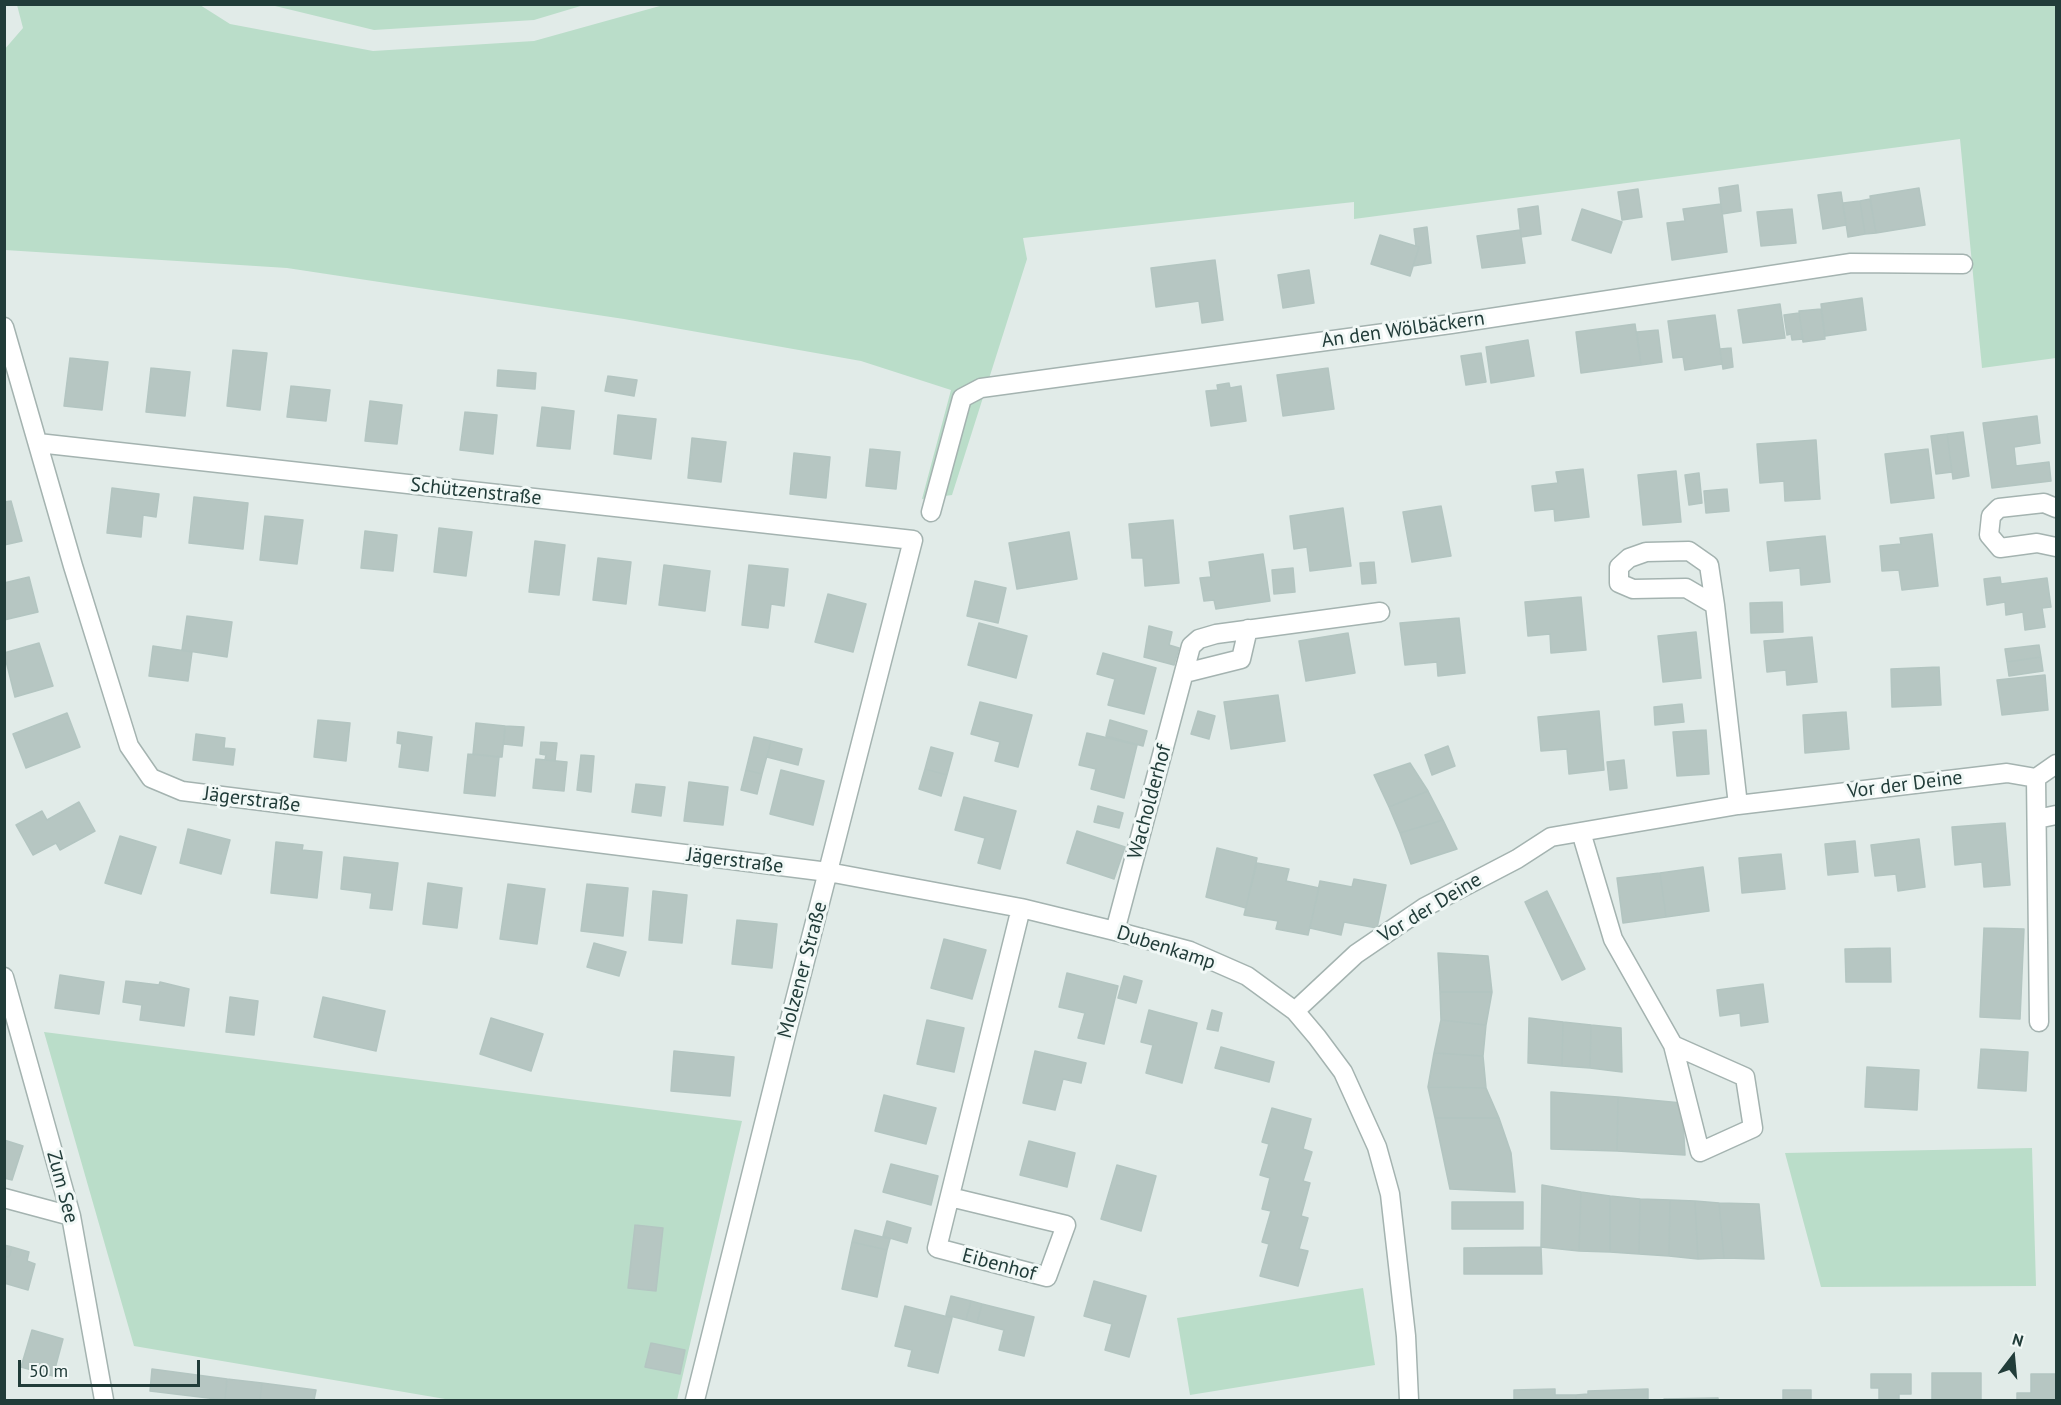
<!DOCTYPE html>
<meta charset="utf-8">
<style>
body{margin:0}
#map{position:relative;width:2061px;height:1405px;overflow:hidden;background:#e1ebe8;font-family:"PT Sans",sans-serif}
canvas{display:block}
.frame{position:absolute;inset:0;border:6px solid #213c39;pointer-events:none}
.north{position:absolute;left:1983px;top:1327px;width:60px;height:60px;-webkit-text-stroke:4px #f1f8f6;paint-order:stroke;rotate:16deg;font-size:16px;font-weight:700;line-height:24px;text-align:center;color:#213c39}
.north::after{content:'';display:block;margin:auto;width:21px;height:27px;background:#213c39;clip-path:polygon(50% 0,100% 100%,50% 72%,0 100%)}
.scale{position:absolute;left:18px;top:1360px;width:182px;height:27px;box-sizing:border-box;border:3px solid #213c39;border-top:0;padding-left:8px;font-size:18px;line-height:21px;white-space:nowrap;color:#213c39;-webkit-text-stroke:4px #f1f8f6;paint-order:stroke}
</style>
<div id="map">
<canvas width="2061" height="1405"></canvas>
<div class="frame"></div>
<div class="north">N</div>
<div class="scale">50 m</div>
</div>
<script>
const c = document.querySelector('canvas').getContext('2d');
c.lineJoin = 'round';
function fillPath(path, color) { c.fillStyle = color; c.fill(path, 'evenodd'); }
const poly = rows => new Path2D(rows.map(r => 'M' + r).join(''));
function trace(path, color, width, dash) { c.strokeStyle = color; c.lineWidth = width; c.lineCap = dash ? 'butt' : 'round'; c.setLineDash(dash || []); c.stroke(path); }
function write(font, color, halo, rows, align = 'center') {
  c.font = font + ' "PT Sans",sans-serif'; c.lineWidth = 6; c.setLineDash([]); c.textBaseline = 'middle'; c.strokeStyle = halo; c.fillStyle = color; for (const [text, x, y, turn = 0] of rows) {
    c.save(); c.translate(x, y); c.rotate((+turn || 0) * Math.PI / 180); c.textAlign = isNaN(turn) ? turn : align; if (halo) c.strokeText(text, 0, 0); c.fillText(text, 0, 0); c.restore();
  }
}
fillPath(poly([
 [667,4,2056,5,2056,358,1982,368,1960,139,1354,219,1354,202,1023,238,1027,259,952,495,922,499,951,390,861,361,624,319,287,268,5,250,4,50,23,28,17,5,200,5,230,24,373,51,534,41],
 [271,5,584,5,534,20,374,30],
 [44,1032,742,1121,677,1400,451,1400,134,1346],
 [2032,1148,2036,1286,1821,1287,1785,1153],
 [1363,1288,1375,1365,1190,1395,1177,1318]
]), '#baddc9');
const building = poly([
 [1738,185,1741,211,1722,214,1719,188,1738,185],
 [1919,188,1925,225,1876,233,1870,196,1919,188],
 [1638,189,1642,217,1622,220,1618,192,1638,189],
 [1841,192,1846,225,1823,229,1818,195,1841,192],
 [1870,199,1876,233,1865,234,1860,201,1870,199],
 [1860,201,1865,234,1848,237,1843,203,1860,201],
 [1721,204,1727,252,1672,260,1667,223,1685,221,1683,209,1721,204],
 [1538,206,1541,234,1521,237,1518,209,1538,206],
 [1582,209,1622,222,1611,253,1572,240,1582,209],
 [1792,209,1796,243,1761,246,1757,212,1792,209],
 [1427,227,1431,263,1413,266,1419,247,1416,246,1414,229,1427,227],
 [1520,230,1525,263,1482,268,1477,236,1520,230],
 [1380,235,1419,247,1410,276,1371,264,1380,235],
 [1215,260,1223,320,1202,323,1199,301,1156,307,1151,268,1215,260],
 [1309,270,1314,303,1283,308,1278,275,1309,270],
 [1862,298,1866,330,1825,336,1821,304,1862,298],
 [1780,304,1785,338,1743,343,1738,310,1780,304],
 [1821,309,1825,339,1803,342,1799,311,1821,309],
 [1799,313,1803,339,1792,340,1791,334,1787,335,1784,315,1799,313],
 [1715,315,1722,364,1685,370,1683,357,1673,358,1668,321,1715,315],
 [1635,324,1641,365,1581,373,1576,332,1635,324],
 [1658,330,1662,362,1641,365,1637,332,1658,330],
 [1528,340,1534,376,1491,383,1486,347,1528,340],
 [1731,348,1733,367,1723,369,1720,349,1731,348],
 [233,350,267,353,260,410,227,406,233,350],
 [1481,353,1486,382,1466,385,1461,356,1481,353],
 [70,358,108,362,102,410,64,406,70,358],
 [151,368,190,372,185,416,146,412,151,368],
 [1328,368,1334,409,1283,416,1277,375,1328,368],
 [498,370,536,373,535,389,497,386,498,370],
 [608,376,637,380,634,396,605,391,608,376],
 [1229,383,1230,388,1241,386,1246,421,1211,426,1206,391,1218,390,1217,385,1229,383],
 [291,386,330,390,326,421,287,417,291,386],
 [370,401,402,405,397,444,365,441,370,401],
 [542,407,574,411,570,449,537,446,542,407],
 [465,412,497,415,493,454,460,450,465,412],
 [618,415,656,419,651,459,614,454,618,415],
 [2037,416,2040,443,2014,447,2016,466,2049,462,2051,481,1992,488,1983,423,2037,416],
 [1963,432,1969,476,1953,479,1947,434,1963,432],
 [1947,434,1952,472,1936,474,1931,436,1947,434],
 [692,438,726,442,721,482,688,478,692,438],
 [1816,440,1820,499,1785,501,1784,481,1760,483,1757,444,1816,440],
 [870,449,900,452,896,489,866,486,870,449],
 [1928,449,1934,498,1891,503,1885,454,1928,449],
 [794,453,830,457,826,498,790,494,794,453],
 [1583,469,1589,517,1555,521,1554,509,1535,511,1532,486,1558,483,1556,472,1583,469],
 [1676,471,1681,522,1643,525,1638,475,1676,471],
 [1699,473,1702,503,1689,505,1685,475,1699,473],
 [112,488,159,494,156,517,143,515,141,537,107,533,112,488],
 [1727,489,1729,511,1706,513,1704,491,1727,489],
 [194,497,248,503,243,549,189,543,194,497],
 [11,501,22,541,4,545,4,502,11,501],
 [1441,506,1451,556,1412,562,1403,512,1441,506],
 [1343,508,1351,566,1310,571,1307,547,1294,549,1290,516,1343,508],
 [265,516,303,520,297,564,260,560,265,516],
 [1173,520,1179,583,1145,586,1143,558,1132,558,1129,524,1173,520],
 [439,528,472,532,466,576,434,572,439,528],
 [365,531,397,535,393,571,361,568,365,531],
 [1069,532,1077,579,1017,589,1009,543,1069,532],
 [1932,534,1938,586,1902,590,1899,570,1882,571,1880,546,1901,544,1900,538,1932,534],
 [1825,536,1830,582,1801,585,1800,568,1770,571,1767,542,1825,536],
 [535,541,565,545,559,595,529,592,535,541],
 [1263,554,1270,601,1216,609,1214,600,1204,601,1200,578,1211,577,1209,562,1263,554],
 [598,558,631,562,626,604,593,600,598,558],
 [1374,562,1376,583,1362,584,1360,563,1374,562],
 [664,565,710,571,705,611,659,605,664,565],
 [749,565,788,569,784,606,771,604,768,628,742,625,749,565],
 [1293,568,1295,592,1274,594,1272,570,1293,568],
 [29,577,38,612,4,620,4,583,29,577],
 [2000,577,2001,584,2047,578,2051,607,2042,608,2045,627,2025,630,2023,612,2006,615,2005,602,1987,605,1984,579,2000,577],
 [975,581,1006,588,998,623,967,616,975,581],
 [828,594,866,604,853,652,815,642,828,594],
 [1581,597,1586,650,1551,653,1550,634,1528,636,1525,602,1581,597],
 [1782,602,1783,632,1751,633,1750,603,1782,602],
 [187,616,232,622,227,657,182,650,187,616],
 [1459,618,1465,673,1438,676,1437,662,1405,665,1400,623,1459,618],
 [979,623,1027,636,1016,678,968,665,979,623],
 [1149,626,1172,632,1169,645,1179,648,1174,665,1144,657,1149,626],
 [1696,632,1701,678,1663,682,1658,636,1696,632],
 [1348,633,1355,673,1306,681,1299,641,1348,633],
 [1812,637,1817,682,1787,685,1786,670,1767,672,1764,641,1812,637],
 [39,643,53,686,15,697,4,653,39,643],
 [2039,645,2041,657,2007,662,2005,649,2039,645],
 [153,646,192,652,188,681,149,676,153,646],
 [1103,653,1156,668,1144,714,1108,705,1115,679,1097,674,1103,653],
 [2041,657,2043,671,2009,676,2007,662,2041,657],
 [1939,667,1941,705,1892,707,1891,669,1939,667],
 [2045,675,2048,710,2002,715,1997,680,2045,675],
 [1278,695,1285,741,1231,749,1224,702,1278,695],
 [980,702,1032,715,1018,767,995,761,1000,742,971,734,980,702],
 [1682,704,1684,722,1655,725,1654,707,1682,704],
 [1198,711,1215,716,1209,739,1191,734,1198,711],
 [1599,711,1604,770,1569,774,1567,749,1541,751,1538,717,1599,711],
 [1846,712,1849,749,1805,753,1803,715,1846,712],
 [67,713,80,747,26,768,13,734,67,713],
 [318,720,350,723,346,761,314,757,318,720],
 [1110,720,1147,731,1143,746,1106,736,1110,720],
 [476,723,505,726,502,757,473,754,476,723],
 [505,726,524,727,522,746,504,744,505,726],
 [1706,730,1709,774,1677,776,1673,732,1706,730],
 [398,732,432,737,428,771,399,767,402,744,397,743,398,732],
 [1087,733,1137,745,1124,798,1091,789,1096,769,1079,765,1087,733],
 [196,734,225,738,224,748,235,749,233,765,193,760,196,734],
 [754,737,771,741,762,774,746,770,754,737],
 [771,741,802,749,798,765,767,757,771,741],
 [541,742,557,743,555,761,545,760,546,755,540,754,541,742],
 [1448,746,1455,766,1432,775,1425,755,1448,746],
 [931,747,953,753,947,775,925,769,931,747],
 [468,754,499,757,495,796,464,793,468,754],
 [581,755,594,756,591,792,577,790,581,755],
 [536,759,567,762,564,791,533,788,536,759],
 [1624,760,1627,788,1610,790,1607,762,1624,760],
 [1410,763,1428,791,1389,807,1374,775,1410,763],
 [925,769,947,775,941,796,919,789,925,769],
 [746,770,762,774,757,794,741,790,746,770],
 [781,770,824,781,813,825,770,814,781,770],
 [689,782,728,787,723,825,684,821,689,782],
 [636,784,665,787,661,816,632,812,636,784],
 [1428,791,1443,820,1400,833,1389,807,1428,791],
 [964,797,1016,811,1000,869,978,863,985,838,955,830,964,797],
 [79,802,95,831,60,850,56,843,33,855,16,825,42,811,47,820,79,802],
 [1098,806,1123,813,1119,828,1094,822,1098,806],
 [1443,820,1457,849,1411,864,1400,833,1443,820],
 [2005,823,2010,885,1984,887,1982,862,1955,865,1952,827,2005,823],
 [188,829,230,840,221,874,180,863,188,829],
 [1077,831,1125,847,1114,879,1067,863,1077,831],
 [120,836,156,847,141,894,105,883,120,836],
 [1919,839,1925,887,1898,891,1896,874,1875,876,1871,845,1919,839],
 [1855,841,1858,872,1828,875,1825,844,1855,841],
 [276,842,303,845,302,850,322,852,317,898,271,893,276,842],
 [1217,848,1257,858,1246,908,1206,897,1217,848],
 [1781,854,1785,889,1742,893,1739,858,1781,854],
 [344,857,398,863,392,910,370,908,372,893,341,889,344,857],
 [1257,863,1289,869,1286,881,1319,888,1308,935,1276,929,1278,921,1244,915,1257,863],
 [1703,867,1709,911,1666,917,1660,873,1703,867],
 [1660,873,1666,917,1623,923,1617,878,1660,873],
 [1354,879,1386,885,1377,928,1344,922,1341,935,1310,928,1320,881,1352,887,1354,879],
 [428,883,462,888,457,928,423,924,428,883],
 [508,884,545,889,537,944,500,939,508,884],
 [587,884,628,888,623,936,581,931,587,884],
 [653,891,687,895,682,943,649,940,653,891],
 [1547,891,1585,969,1562,980,1525,902,1547,891],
 [737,920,777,924,772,968,732,964,737,920],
 [1984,928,2024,929,2020,1019,1980,1017,1984,928],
 [944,939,986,950,972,999,931,988,944,939],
 [594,943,626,952,619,976,587,967,594,943],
 [1890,948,1891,982,1846,982,1845,949,1890,948],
 [1438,953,1488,956,1492,992,1440,992,1438,953],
 [1067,973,1118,986,1104,1044,1078,1038,1085,1013,1059,1007,1067,973],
 [60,975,104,982,99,1014,55,1008,60,975],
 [1124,976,1142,981,1136,1003,1118,998,1124,976],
 [126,981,159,985,160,982,189,989,184,1026,140,1020,142,1005,123,1002,126,981],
 [1763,984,1768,1022,1741,1026,1740,1013,1720,1016,1717,990,1763,984],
 [1440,992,1492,992,1486,1025,1441,1020,1440,992],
 [230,997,258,1001,254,1035,226,1032,230,997],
 [323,997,385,1011,376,1051,314,1037,323,997],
 [1149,1010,1197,1023,1182,1083,1146,1073,1153,1045,1141,1042,1149,1010],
 [1212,1010,1222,1013,1218,1031,1207,1029,1212,1010],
 [491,1018,543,1034,531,1071,480,1054,491,1018],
 [1529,1018,1563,1022,1562,1066,1528,1063,1529,1018],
 [927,1020,964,1028,954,1072,917,1064,927,1020],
 [1441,1020,1486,1025,1483,1056,1434,1053,1441,1020],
 [1563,1022,1591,1025,1590,1068,1562,1066,1563,1022],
 [1591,1025,1621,1028,1622,1072,1590,1068,1591,1025],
 [1221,1047,1274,1062,1269,1082,1215,1068,1221,1047],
 [1981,1049,2028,1052,2026,1091,1978,1088,1981,1049],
 [674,1051,734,1057,730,1096,671,1091,674,1051],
 [1035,1051,1086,1063,1081,1083,1063,1079,1055,1110,1023,1103,1035,1051],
 [1434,1053,1483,1056,1486,1088,1428,1087,1434,1053],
 [1867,1067,1919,1070,1917,1110,1865,1107,1867,1067],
 [1428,1087,1486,1088,1499,1118,1435,1118,1428,1087],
 [1551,1092,1618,1097,1617,1151,1551,1149,1551,1092],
 [884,1095,936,1108,926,1144,875,1131,884,1095],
 [1618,1097,1682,1103,1685,1155,1617,1151,1618,1097],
 [1272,1108,1311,1119,1303,1149,1312,1152,1303,1181,1310,1183,1301,1216,1308,1218,1299,1249,1308,1251,1298,1286,1260,1276,1269,1244,1262,1242,1271,1211,1262,1209,1270,1178,1260,1175,1269,1144,1262,1142,1272,1108],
 [1435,1118,1499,1118,1511,1153,1515,1192,1450,1189,1435,1118],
 [4,1140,23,1146,12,1180,4,1178,4,1140],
 [1029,1141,1075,1153,1067,1187,1020,1175,1029,1141],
 [891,1164,938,1176,931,1205,883,1192,891,1164],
 [1117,1165,1156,1176,1141,1231,1101,1219,1117,1165],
 [1542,1185,1581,1192,1579,1251,1541,1247,1542,1185],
 [1581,1192,1610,1196,1610,1252,1579,1251,1581,1192],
 [1610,1196,1640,1199,1639,1254,1610,1252,1610,1196],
 [1640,1199,1670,1200,1669,1256,1639,1254,1640,1199],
 [1670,1200,1695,1201,1698,1259,1669,1256,1670,1200],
 [1695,1201,1719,1203,1724,1258,1698,1259,1695,1201],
 [1452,1202,1523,1202,1523,1229,1452,1229,1452,1202],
 [1719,1203,1759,1204,1764,1259,1724,1258,1719,1203],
 [887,1221,911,1228,907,1243,883,1236,887,1221],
 [635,1225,663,1228,656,1291,628,1288,635,1225],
 [855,1230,890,1239,887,1250,852,1242,855,1230],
 [852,1242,887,1250,877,1297,842,1289,852,1242],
 [4,1245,12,1247,9,1257,4,1256,4,1245],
 [12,1247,29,1252,27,1261,35,1264,28,1290,4,1283,4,1256,9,1257,12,1247],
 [1541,1247,1542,1274,1464,1274,1464,1248,1541,1247],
 [1094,1281,1146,1296,1129,1357,1105,1350,1112,1324,1084,1316,1094,1281],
 [951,1296,971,1301,966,1320,946,1315,951,1296],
 [971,1301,982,1304,977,1323,966,1320,971,1301],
 [982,1304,1034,1317,1024,1356,999,1350,1004,1330,977,1323,982,1304],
 [905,1306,952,1318,938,1373,908,1366,912,1350,895,1346,905,1306],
 [32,1330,63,1339,53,1376,21,1367,32,1330],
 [651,1343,685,1350,680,1374,645,1367,651,1343],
 [152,1369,227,1379,225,1400,150,1391,152,1369],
 [1932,1373,1981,1373,1981,1400,1932,1400,1932,1373],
 [1871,1374,1911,1374,1911,1394,1899,1394,1899,1400,1879,1400,1879,1388,1871,1388,1871,1374],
 [2031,1374,2056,1374,2056,1400,2017,1400,2017,1393,2031,1393,2031,1374],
 [227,1379,262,1383,260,1400,225,1400,227,1379],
 [262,1383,316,1390,314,1400,260,1400,262,1383],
 [1555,1389,1555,1395,1576,1395,1576,1400,1514,1400,1514,1390,1555,1389],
 [1648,1389,1648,1400,1576,1400,1576,1395,1588,1394,1588,1391,1648,1389],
 [1783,1390,1811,1390,1811,1400,1783,1400,1783,1390],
 [1718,1398,1718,1400,1664,1400,1664,1399,1718,1398]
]);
fillPath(building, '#b6c6c2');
trace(building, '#b3c5c1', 1.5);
const minor = poly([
 [4,327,73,566,129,746,151,778,182,791,828,872,1021,908,1115,931,1190,951,1247,976,1295,1011,1317,1037,1343,1072,1377,1147,1390,1194,1406,1336,1409,1400],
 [38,443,913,540,787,1031,695,1400],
 [2056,508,2044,503,1999,508,1991,516,1989,535,2000,548,2037,543,2056,547],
 [931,512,962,398,981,388,1451,324,1851,263,1963,264],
 [1715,605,1686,588,1633,589,1619,583,1619,567,1629,558,1646,552,1689,551,1709,565,1715,605,1738,805],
 [1185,673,1241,659,1248,629],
 [2036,778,2056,764],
 [2037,819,2056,815],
 [1581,832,1613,939,1673,1045,1700,1152,1753,1128,1745,1077,1673,1045],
 [1115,931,1191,646,1199,639,1216,634,1380,612],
 [4,977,71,1216,104,1400],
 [1295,1011,1356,954,1425,907,1517,859,1551,837,1738,805,2007,773,2036,778,2039,1022],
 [950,1197,1066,1225,1047,1277,937,1248,1021,908],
 [4,1198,71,1216]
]);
trace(minor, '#a4b3b0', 21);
trace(minor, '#fff', 18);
write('20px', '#213c39', '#f1f8f6', [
 ["An den Wölbäckern",1403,330,-8],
 ["Schützenstraße",476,492,6],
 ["Vor der Deine",1905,785,-7],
 ["Jägerstraße",252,800,7],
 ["Wacholderhof",1150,802,-75],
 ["Jägerstraße",735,861,7],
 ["Vor der Deine",1430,908,-31],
 ["Dubenkamp",1166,948,18],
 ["Molzener Straße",803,970,-75],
 ["Zum See",62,1187,75],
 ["Eibenhof",999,1265,15]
]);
</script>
